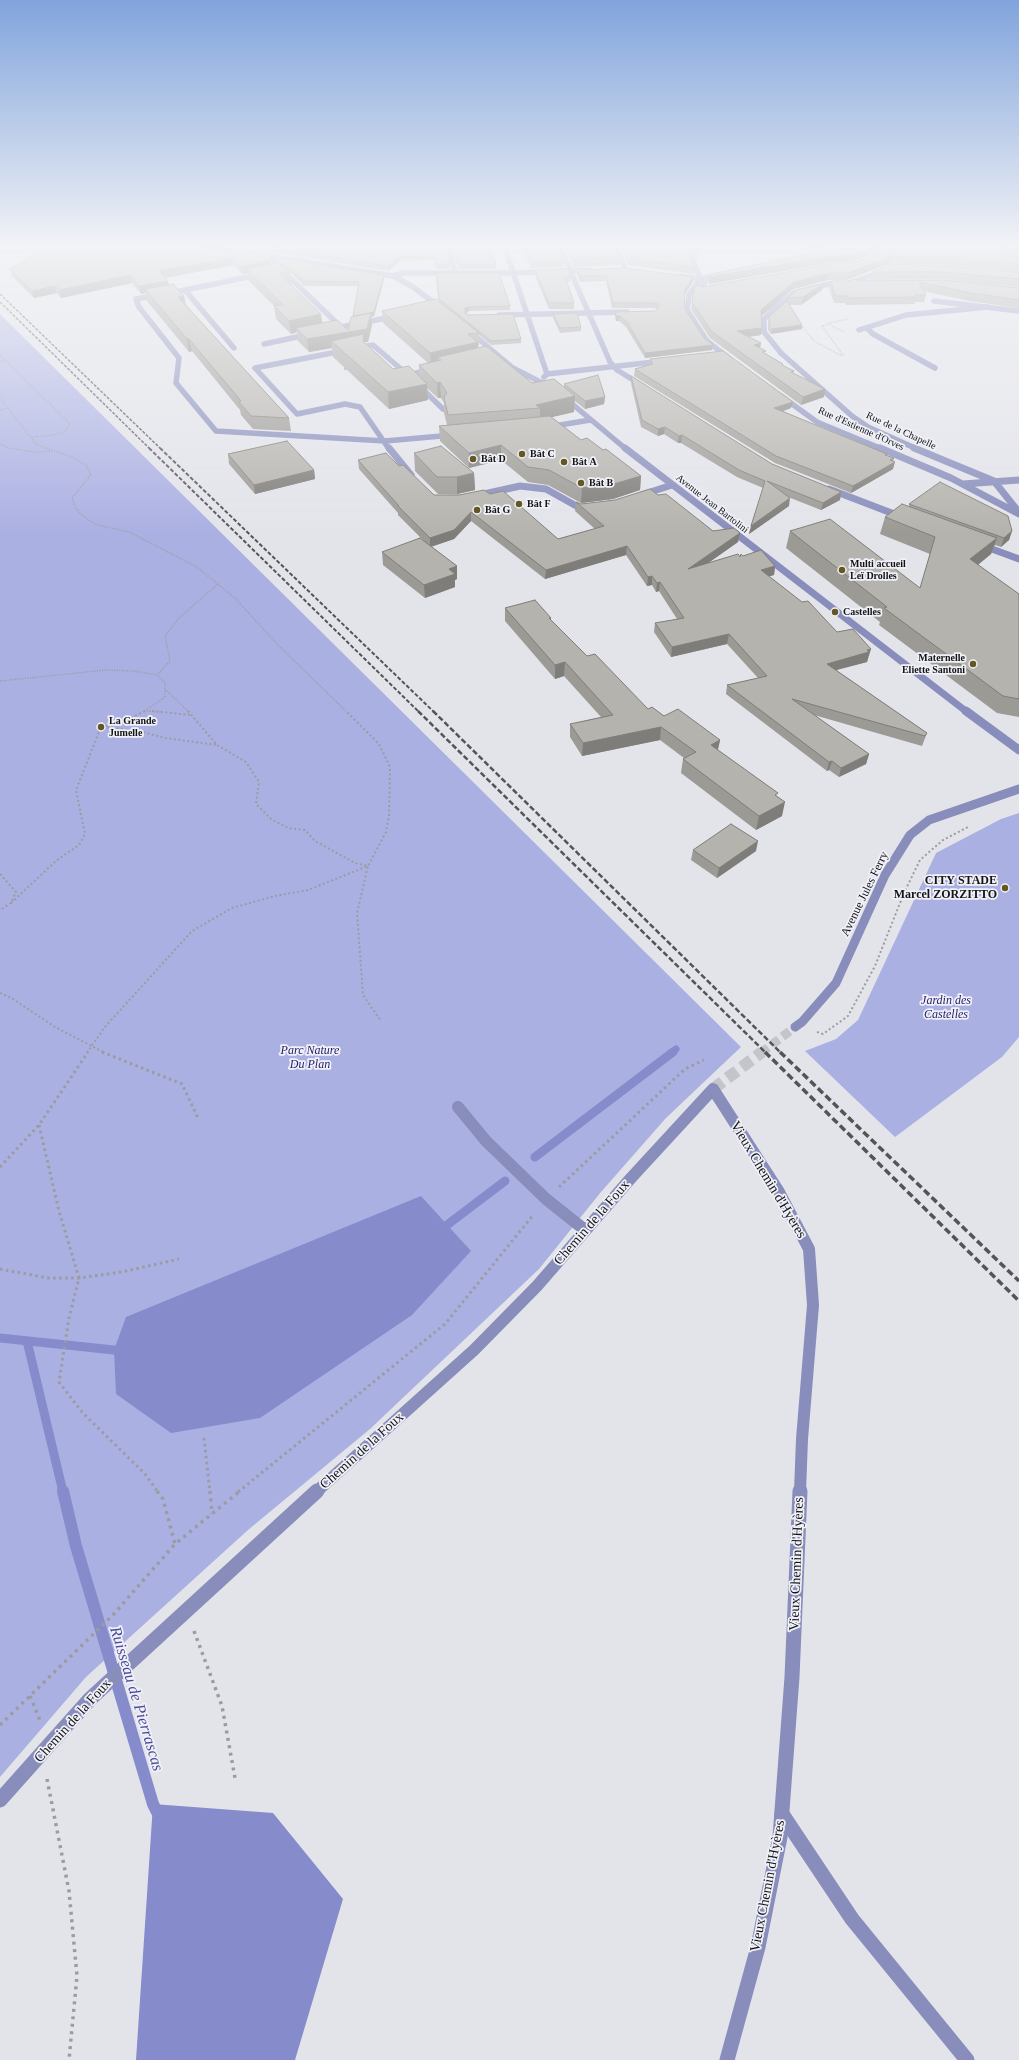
<!DOCTYPE html>
<meta charset="utf-8">
<style>
body{margin:0}
canvas{display:block;background:#e3e4ea}
</style>
<canvas width="1019" height="2060"></canvas>
<script>
const c = document.querySelector('canvas').getContext('2d');
c.lineJoin = 'round';
function fillPath(path, color) { c.fillStyle = color; c.fill(path, 'evenodd'); }
const poly = rows => new Path2D(rows.map(r => 'M' + r).join(''));
function trace(path, color, width, dash) { c.strokeStyle = color; c.lineWidth = width; c.lineCap = dash ? 'butt' : 'round'; c.setLineDash(dash || []); c.stroke(path); }
function write(font, color, halo, rows, align = 'center') {
  c.font = font + ' Georgia,serif'; c.lineWidth = 3.5; c.setLineDash([]); c.textBaseline = 'middle'; c.strokeStyle = halo; c.fillStyle = color; for (const [text, x, y, turn = 0] of rows) {
    c.save(); c.translate(x, y); c.rotate((+turn || 0) * Math.PI / 180); c.textAlign = isNaN(turn) ? turn : align; if (halo) c.strokeText(text, 0, 0); c.fillText(text, 0, 0); c.restore();
  }
}
fillPath(poly([
 [0,314,741,1047,666,1118,601,1192,539,1269,370,1429,248,1530,86,1677,0,1777],
 [1019,813,1019,1037,1002,1057,895,1137,805,1051,836,1039,858,1020,936,853,1001,819]
]), '#abb0e3');
fillPath(poly([
 [421,1196,471,1251,412,1315,260,1418,171,1433,116,1394,114,1350,126,1317],
 [153,1804,273,1813,343,1899,295,2060,136,2060]
]), '#868bcb');
trace(poly([
 [671,1053,676,1049]
]), '#868bcb', 7);
trace(poly([
 [535,1157,673,1052],
 [447,1225,505,1181],
 [0,1338,114,1350],
 [27,1341,63,1492]
]), '#868bcb', 9);
trace(poly([
 [63,1491,76,1546,153,1804,157,1812]
]), '#868bcb', 12);
trace(poly([
 [761,1053,795,1027]
]), '#c4c5ca', 9, [9, 4.5]);
trace(poly([
 [713,1089,762,1052]
]), '#c4c5ca', 12, [12, 6]);
trace(poly([
 [829,323,848,319],
 [801,325,814,341,840,355,843,355,822,326,828,324,844,332],
 [0,355,5,360,0,361],
 [5,360,70,424,66,431,53,435,31,437],
 [0,398,37,445,52,450],
 [0,410,9,408],
 [0,444,9,448,35,452,55,451,72,457,86,465,91,475,72,498,75,507,84,517,97,525,129,532,197,567,236,599,277,644,347,712],
 [157,675,170,661,165,636,179,618,218,584],
 [0,681,106,670,134,671,157,675,165,682,165,697,143,712],
 [165,689,189,712],
 [147,711,163,712]
]), '#9b9ca1', 1.5, [1, 1.5]);
trace(poly([
 [152,711,191,715],
 [188,711,217,745,246,762,259,782,256,804,271,819,288,828,305,830,315,841,355,863,368,866,357,913,363,995,381,1021],
 [101,727,120,723,145,711],
 [103,727,139,731,165,738,217,745],
 [0,874,16,892,11,903,0,910],
 [11,903,57,860,79,845,85,834,76,790,101,727],
 [0,993,13,999,55,1027,105,1053],
 [817,1032,823,1034,848,1016,875,966,904,893,920,860,943,840,968,827],
 [87,1053,104,1028,192,931,232,908,275,896,308,890,368,866,386,832,389,816,390,767,379,744,346,711]
]), '#9b9ca1', 2, [2, 2.5]);
trace(poly([
 [102,1052,182,1084,198,1118],
 [39,1125,59,1211,79,1278,69,1318,59,1382,82,1412,145,1474,158,1492],
 [0,1167,39,1125,88,1052],
 [559,1187,685,1069,704,1060],
 [0,1269,48,1278,79,1278,122,1272,179,1259],
 [204,1438,210,1492],
 [238,1492,445,1324,534,1214]
]), '#9b9ca1', 3, [2.5, 3.5]);
trace(poly([
 [157,1491,163,1499,175,1544,240,1491],
 [210,1491,212,1514],
 [194,1631,222,1706,235,1778],
 [30,1696,41,1723],
 [0,1725,113,1615,175,1544],
 [47,1779,69,1891,77,1976,69,2060]
]), '#9b9ca1', 3.5, [3, 4.5]);
trace(poly([
 [912,257,923,256,921,251,923,245],
 [281,273,286,274,341,327,338,328],
 [708,277,700,290,708,290],
 [185,290,136,299,139,307,179,358,176,383,216,431,385,441],
 [341,327,396,316],
 [867,328,873,334,935,368],
 [859,330,906,315,988,307],
 [264,344,311,334],
 [234,348,185,290,277,271,274,258],
 [781,353,764,332,764,319,775,308,794,293,829,284,847,284,883,271],
 [433,369,408,375,443,409],
 [389,449,360,407,345,404,297,414,255,368,373,345,408,375]
]), '#888dbb', 5.5);
trace(poly([
 [389,448,411,475],
 [641,495,672,485],
 [475,496,520,486,546,489,580,508,589,507]
]), '#888dbb', 7);
trace(poly([
 [458,1107,486,1141,546,1199,585,1230]
]), '#888dbb', 12);
trace(poly([
 [782,1814,852,1919,967,2060]
]), '#888dbb', 15);
trace(poly([
 [199,245,393,276,403,273,513,273,590,270],
 [449,245,455,273],
 [504,245,547,374,544,377],
 [559,245,610,362,617,370,643,386],
 [615,245,625,269],
 [686,245,691,253,700,279],
 [393,276,413,287,441,308],
 [680,276,700,279,723,275],
 [700,279,689,295,687,310,707,341,730,359],
 [934,301,1019,311],
 [499,315,627,312],
 [469,331,513,368,552,388],
 [781,353,852,416,868,427,917,449],
 [547,374,663,361],
 [781,396,817,422,882,449],
 [565,398,626,449],
 [548,427,590,420],
 [385,441,453,435]
]), '#888dbb', 5.5);
trace(poly([
 [625,448,967,712],
 [880,448,951,478,1019,514],
 [914,448,994,481,1018,511],
 [963,484,1019,480],
 [829,489,902,517],
 [981,545,1019,559]
]), '#888dbb', 7);
trace(poly([
 [966,711,1019,750],
 [795,1027,802,1022,836,983,885,875,910,835,929,820,1019,789]
]), '#888dbb', 9);
trace(poly([
 [316,1492,474,1350,537,1286,631,1178,713,1089,779,1192,809,1249,813,1305,802,1439,800,1492]
]), '#888dbb', 12);
trace(poly([
 [0,1800,90,1699,317,1491],
 [727,2060,758,1947,780,1837,792,1677,800,1491]
]), '#888dbb', 15);
trace(poly([
 [0,294,161,449],
 [0,302,150,449]
]), '#545458', 1.5, [3, 1.5]);
trace(poly([
 [149,448,419,712],
 [160,448,434,712]
]), '#545458', 2, [4, 2]);
trace(poly([
 [418,711,766,1053],
 [433,711,781,1053]
]), '#545458', 2.5, [5.5, 2.5]);
trace(poly([
 [765,1052,1019,1301],
 [780,1052,1019,1281]
]), '#545458', 3.5, [7, 3.5]);
fillPath(poly([
 [50,245,271,260,271,264,280,265,279,258,384,275,384,279,374,316,371,317,372,325,368,342,365,342,365,343,393,369,419,376,419,365,428,363,383,323,382,311,439,302,436,277,510,306,510,310,469,311,466,313,521,339,521,343,491,345,479,335,479,346,478,346,478,348,532,383,564,387,564,384,605,397,604,404,585,409,575,401,574,412,551,417,581,440,603,450,641,476,640,490,613,499,581,503,548,485,528,482,501,460,469,468,440,441,439,426,447,425,444,413,444,403,441,398,438,398,427,388,428,400,389,409,347,370,344,370,344,367,333,357,332,348,309,352,298,341,297,332,291,334,276,319,274,306,249,281,248,273,242,274,234,265,165,278,169,285,184,296,186,305,289,418,291,431,253,429,241,415,240,410,192,351,189,352,147,301,146,293,141,294,132,283,61,298,57,293,34,298,12,276,10,269],
 [287,270,289,271,304,286,359,286,353,316,348,330,322,323,292,286,290,273],
 [446,245,450,264,450,269,436,269,434,260,400,261,388,271,266,251,265,246],
 [453,245,489,245,496,264,496,269,458,269],
 [521,245,558,245,564,260,564,267,531,268],
 [564,245,614,245,619,258,619,265,573,267],
 [620,245,685,245,694,267,694,274,628,265],
 [691,245,701,245,697,258],
 [796,245,833,245,807,251],
 [841,245,919,245,917,252,874,253,854,261,829,263,709,284,709,277,820,252,820,250],
 [927,245,979,245,1019,264,1019,272,995,268,891,263,846,280,828,280,793,289,762,316,761,335,749,337,765,353,783,364,783,366,794,371,793,373,824,397,801,405,710,338,691,309,694,289,702,287,857,262,876,254,925,253,926,252,926,251],
 [981,245,1019,245,1019,262],
 [893,264,1019,273,1019,287,942,279,870,280,872,272],
 [535,270,571,276,570,282,567,282,574,303,574,309,549,309,535,276],
 [577,270,693,277,693,282,685,294,684,307,704,338,713,345,712,350,645,358,626,327,619,321,616,321,615,317,615,312,655,311,657,309,654,308,612,308,606,281,580,282,577,275],
 [944,280,1019,288,1019,308,969,301,923,291,926,295,924,302,915,302,914,304,846,305,845,303,834,303,829,288,831,281],
 [822,290,801,305,790,305,802,329,771,334,768,330,769,317,787,301,788,298],
 [553,314,581,327,581,331,560,333,553,318],
 [650,359,791,408,783,411,886,455,893,461,893,469,851,493,775,463,634,376,635,369,650,365],
 [631,376,772,464,841,492,840,500,821,510,788,497,789,506,749,534,751,526,763,488,737,477,681,443,678,443,664,434,658,436,641,427,631,383],
 [414,453,474,473,475,490,457,494,438,494,415,471],
 [228,454,314,470,315,479,255,494,229,464],
 [358,460,399,466,434,495,490,494,558,539,595,529,575,511,576,502,581,504,658,495,713,531,740,533,738,542,708,563,740,557,743,556,775,566,774,575,769,576,868,658,867,662,836,670,927,733,922,746,814,715,869,754,866,764,839,777,829,770,827,771,726,694,727,685,758,678,727,644,671,657,654,632,655,623,677,619,659,591,656,592,652,585,647,586,626,555,545,579,471,521,454,539,431,547,457,566,457,579,455,580,455,587,425,598,383,565,382,552,424,541,398,515,398,513,359,469],
 [909,504,1012,531,1009,540,1001,547,995,545,991,554,978,565,1019,594,1019,717,997,713,879,625,880,622,786,548,790,531,920,588,930,554,880,534,885,517,909,507],
 [505,608,551,618,551,620,587,656,648,709,720,740,718,750,777,796,782,816,756,830,681,773,683,759,684,758,660,740,582,756,570,737,570,724,601,717,564,676,555,679,505,621],
 [693,850,756,851,717,878,691,860]
]), '#9c9a95');
fillPath(poly([
 [700,245,701,245,697,258,698,251],
 [808,245,833,245,807,251],
 [875,246,874,253,854,261,829,263,709,284,709,277],
 [892,256,891,263,846,280,848,273],
 [399,257,400,261,388,271,388,266],
 [233,258,234,265,161,278,159,271],
 [271,260,272,268,247,269,248,273,242,274,241,267],
 [829,273,828,280,793,289,760,317,761,310,794,282],
 [130,275,132,283,61,298,60,290],
 [384,275,384,279,374,316,371,317,372,325,368,342,365,342,366,351,331,341,332,348,309,352,307,339,367,329,354,320],
 [693,277,693,282,685,294,685,289],
 [168,281,169,289,145,289,146,293,141,294,139,286],
 [824,283,822,290,801,305,803,297],
 [55,286,57,293,34,298,32,291],
 [184,296,186,309,178,297],
 [469,307,469,311,466,313,465,317,465,308],
 [321,314,323,327,296,328,297,332,291,334,289,321],
 [616,316,620,316,619,321,616,321],
 [802,325,802,329,771,334,772,329],
 [762,328,761,335,736,338,737,331],
 [187,339,189,339,192,351,189,352],
 [478,342,478,354,441,360,438,357,438,364,431,365,430,353],
 [761,343,760,350,754,345],
 [713,345,712,350,645,358,645,353],
 [440,382,441,398,438,398,437,383],
 [427,384,428,400,389,409,388,392],
 [825,389,824,397,801,405,803,397],
 [575,396,574,412,540,420,540,408,536,405],
 [605,397,604,404,585,409,585,401],
 [793,402,791,408,773,415,774,408],
 [665,427,664,434,658,436,658,429],
 [682,435,681,443,678,443,679,436],
 [501,445,501,460,469,468,469,453],
 [894,458,892,464,895,462,893,469,851,493,853,486],
 [314,470,315,479,255,494,254,485],
 [474,473,475,490,457,494,457,477],
 [641,476,640,490,613,499,581,503,582,488],
 [841,492,840,500,821,510,823,503],
 [790,498,789,506,749,534,751,526],
 [471,512,471,521,454,539,430,547,430,538],
 [1012,531,1009,540,1001,547,1004,538],
 [740,533,738,542,687,578,688,569],
 [997,538,991,554,964,576,970,559],
 [627,546,626,555,545,579,546,570],
 [457,566,457,579,455,580,455,587,425,598,424,585,449,569],
 [775,566,774,575,760,579,761,570],
 [652,576,652,585,647,586,648,577],
 [660,582,659,591,656,592,657,583],
 [729,634,727,644,671,657,672,647],
 [871,649,867,662,825,673,827,664],
 [565,662,564,676,555,679,555,665],
 [661,727,660,740,582,756,583,743],
 [720,740,717,753,711,745],
 [869,754,866,764,839,777,841,768],
 [832,761,829,770,827,771,829,762],
 [785,802,782,816,756,830,759,816],
 [758,841,756,851,717,878,719,868]
]), '#7f7d79');
const building = poly([
 [50,245,188,245,230,252,235,248,253,253,255,251,269,253,271,260,241,267,233,258,159,271,168,281,139,286,130,275,60,290,55,286,32,291,10,269,50,245],
 [267,245,446,245,450,264,435,264,434,255,399,257,388,266,265,246,267,245],
 [454,245,489,245,496,264,458,264,454,245],
 [524,245,558,245,564,260,531,261,524,245],
 [567,245,614,245,619,258,573,259,567,245],
 [623,245,685,245,694,267,628,258,623,245],
 [695,245,700,245,698,251,695,245],
 [841,245,903,245,875,246,855,254,831,256,709,277,711,274,823,251,820,250,841,245],
 [928,245,979,245,1019,264,997,261,892,256,848,273,829,273,794,282,761,310,762,328,737,331,761,343,754,345,766,351,762,352,783,364,782,365,794,371,791,372,825,389,803,397,711,331,692,302,694,289,697,285,702,287,832,264,857,262,876,254,925,253,929,249,928,245],
 [998,245,1019,245,1019,254,998,245],
 [279,258,384,275,374,312,353,316,359,282,304,281,288,267,280,264,279,258],
 [275,263,282,266,290,273,279,273,321,314,289,321,274,306,283,305,247,269,275,263],
 [893,264,996,269,1019,273,1019,279,944,272,872,272,893,264],
 [625,268,693,277,685,289,684,307,704,338,713,345,645,353,627,322,620,316,616,316,615,312,655,311,658,308,658,304,654,303,613,303,606,276,580,276,577,270,625,268],
 [568,269,571,276,565,276,574,303,549,303,535,270,568,269],
 [436,273,499,273,510,306,469,307,465,308,465,313,469,315,513,314,521,339,491,341,439,299,436,273],
 [855,279,859,281,944,280,1019,288,1019,300,971,293,919,282,926,295,915,295,916,297,848,298,847,296,835,296,831,281,848,281,855,279],
 [824,283,803,297,788,298,797,290,824,283],
 [173,284,184,296,178,297,289,418,251,416,239,402,241,401,189,339,187,339,145,289,173,284],
 [436,299,479,333,468,334,478,342,430,353,382,311,436,299],
 [787,301,802,325,772,329,769,326,769,317,787,301],
 [371,313,367,329,307,339,296,328,337,320,348,330,351,317,371,313],
 [577,313,581,327,560,328,553,314,577,313],
 [364,334,363,341,393,369,409,366,427,384,388,392,346,354,343,353,343,351,331,341,364,334],
 [486,346,532,383,554,379,575,396,536,405,540,408,448,415,444,397,447,393,440,382,437,383,419,365,441,360,438,357,486,346],
 [723,351,793,402,774,408,887,454,885,455,894,458,890,460,895,462,853,486,776,456,635,369,653,364,650,359,723,351],
 [598,375,605,397,585,401,564,384,598,375],
 [631,376,772,464,841,492,823,503,767,481,790,498,751,526,765,481,739,470,682,435,679,436,665,427,658,429,642,420,631,376],
 [550,416,581,440,587,438,603,450,606,449,641,476,614,484,582,488,549,470,528,467,501,445,469,453,439,426,550,416],
 [287,441,314,470,254,485,228,454,287,441],
 [441,446,474,473,457,477,437,477,414,453,441,446],
 [386,453,399,466,403,465,434,495,459,495,484,490,490,494,503,491,558,539,604,526,576,502,581,504,615,500,650,489,658,495,666,494,713,531,734,528,740,533,688,569,738,554,740,557,741,554,743,556,761,550,775,566,761,570,802,602,808,601,837,632,853,629,871,649,867,650,869,652,827,664,927,733,925,736,792,699,869,754,841,768,832,761,829,762,727,685,767,676,729,634,672,647,655,623,684,618,660,582,657,583,652,576,648,577,627,546,546,570,471,512,454,530,430,538,398,506,399,506,358,460,386,453],
 [940,482,1008,516,1012,531,1004,538,909,504,940,482],
 [902,504,997,538,970,559,1019,594,1019,699,1003,696,884,608,887,607,790,531,830,519,920,588,935,537,885,517,902,504],
 [420,538,457,566,449,569,455,574,424,585,382,552,420,538],
 [535,600,551,618,549,618,587,656,595,654,648,709,652,707,664,716,678,709,720,740,711,745,778,793,775,795,785,802,759,816,683,759,696,752,661,727,583,743,570,724,613,715,565,662,555,665,505,608,535,600],
 [731,824,758,841,719,868,693,850,731,824]
]);
fillPath(building, '#b5b3ad');
trace(building, '#7f7d79', 1);
const sky = c.createLinearGradient(0, 0, 0, 534);
sky.addColorStop(0, '#81a4dc');
sky.addColorStop(0.46, '#f2f3f6');
sky.addColorStop(1, '#f2f3f600');
c.fillStyle = sky;
c.fillRect(0, 0, 1019, 534);
for (const [x, y, r, color] of [
 [522,454,4,"#635724"],
 [473,459,4,"#635724"],
 [564,462,4,"#635724"],
 [581,483,4,"#635724"],
 [519,504,4,"#635724"],
 [477,510,4,"#635724"],
 [842,570,4,"#635724"],
 [835,612,4,"#635724"],
 [973,664,4,"#635724"],
 [101,727,4,"#635724"],
 [1005,888,4,"#635724"]
]) { const dot = new Path2D(); dot.arc(x, y, r, 0, 2 * Math.PI); c.fillStyle = color; c.fill(dot); trace(dot, '#f0f1f8', 1.5); }
write('10px', '#131315', '#f0f1f8', [
 ["Rue d'Estienne d'Orves",861,429,24],
 ["Rue de la Chapelle",901,431,25],
 ["Avenue Jean Bartolini",712,504,38]
]);
write('bold 10px', '#131315', '#f0f1f8', [
 ["Bât C",530,454],
 ["Bât D",481,459],
 ["Bât A",572,462],
 ["Bât B",589,483],
 ["Bât F",527,504],
 ["Bât G",485,510],
 ["Multi accueil",850,564],
 ["Leï Drolles",850,576],
 ["Castelles",843,612],
 ["Maternelle",965,658,"right"],
 ["Eliette Santoni",965,670,"right"],
 ["La Grande",109,721],
 ["Jumelle",109,733]
], 'left');
write('bold 12px', '#131315', '#f0f1f8', [
 ["CITY STADE",997,881],
 ["Marcel ZORZITTO",997,895]
], 'right');
write('12px', '#131315', '#f0f1f8', [
 ["Avenue Jules Ferry",865,894,-64]
]);
write('italic 12px', '#27206a', '#f0f1f8', [
 ["Jardin des",946,1001],
 ["Castelles",946,1015],
 ["Parc Nature",310,1051],
 ["Du Plan",310,1065]
]);
write('14px', '#131315', '#f0f1f8', [
 ["Vieux Chemin d'Hyères",768,1180,59],
 ["Chemin de la Foux",592,1223,-49],
 ["Chemin de la Foux",362,1451,-42],
 ["Vieux Chemin d'Hyères",797,1564,-88],
 ["Chemin de la Foux",73,1721,-48],
 ["Vieux Chemin d'Hyères",768,1886,-79]
]);
write('italic 16px', '#4a4a98', '#f0f1f8', [
 ["Ruisseau de Pierrascas",136,1699,73]
]);
</script>
